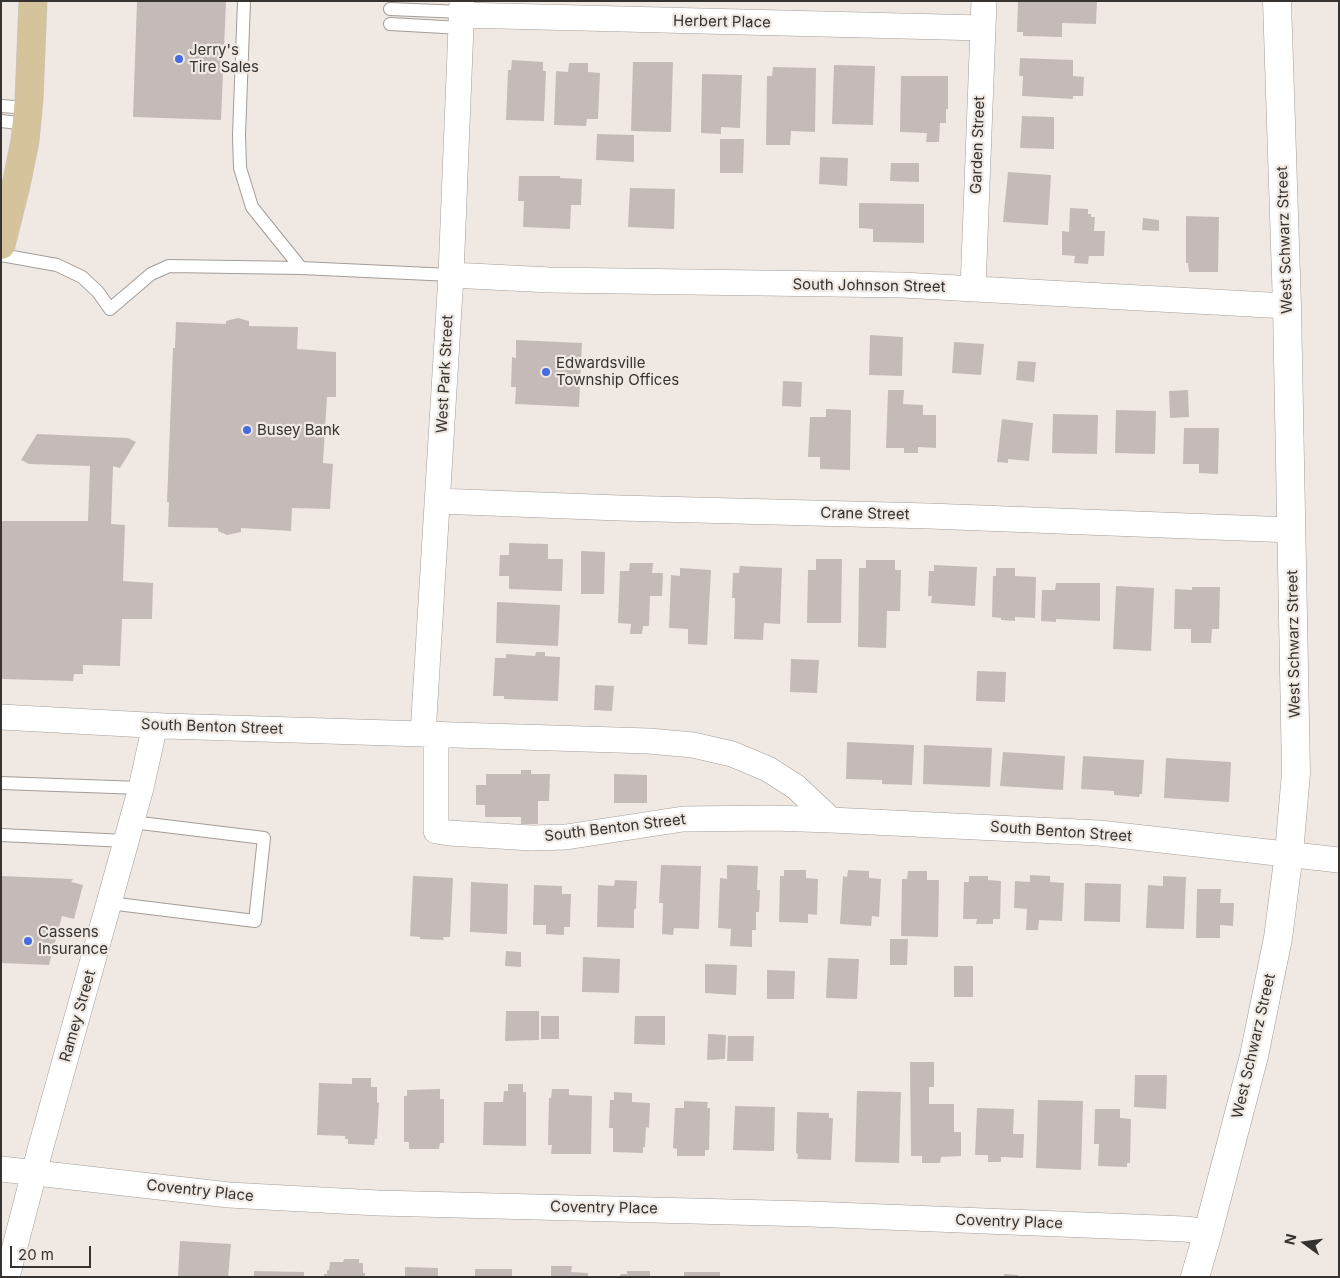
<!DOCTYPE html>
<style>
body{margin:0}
#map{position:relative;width:1340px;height:1278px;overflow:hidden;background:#f0e9e3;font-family:Inter,sans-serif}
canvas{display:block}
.frame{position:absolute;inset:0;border:2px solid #363331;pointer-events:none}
.north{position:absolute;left:1280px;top:1218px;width:50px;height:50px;-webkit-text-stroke:4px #f0e9e3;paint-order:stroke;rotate:284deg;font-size:14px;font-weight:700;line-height:20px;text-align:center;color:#363331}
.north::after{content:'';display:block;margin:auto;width:18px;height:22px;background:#363331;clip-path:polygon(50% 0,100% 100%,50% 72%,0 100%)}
.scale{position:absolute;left:10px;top:1246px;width:81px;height:22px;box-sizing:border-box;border:2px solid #363331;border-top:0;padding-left:6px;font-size:15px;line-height:18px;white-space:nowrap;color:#363331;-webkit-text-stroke:4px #f0e9e3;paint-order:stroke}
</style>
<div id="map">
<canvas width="1340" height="1278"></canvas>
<div class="frame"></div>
<div class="north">N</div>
<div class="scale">20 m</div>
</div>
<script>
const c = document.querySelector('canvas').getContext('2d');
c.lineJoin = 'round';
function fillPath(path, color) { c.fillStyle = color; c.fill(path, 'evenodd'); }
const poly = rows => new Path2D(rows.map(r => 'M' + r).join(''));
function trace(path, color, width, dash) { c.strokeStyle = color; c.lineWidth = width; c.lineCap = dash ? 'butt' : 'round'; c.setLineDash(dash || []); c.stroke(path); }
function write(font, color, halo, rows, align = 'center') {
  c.font = font + ' Inter,sans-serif'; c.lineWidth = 4.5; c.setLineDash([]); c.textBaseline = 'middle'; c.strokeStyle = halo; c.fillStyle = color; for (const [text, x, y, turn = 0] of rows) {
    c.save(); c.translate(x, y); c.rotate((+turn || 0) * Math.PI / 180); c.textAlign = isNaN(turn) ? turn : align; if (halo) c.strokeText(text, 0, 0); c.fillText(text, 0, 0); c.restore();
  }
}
fillPath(poly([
 [137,1,226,1,221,120,133,117],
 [1018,1,1097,1,1096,24,1062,23,1062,37,1023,36,1023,32,1017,32],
 [1020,58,1073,60,1073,76,1084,77,1083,96,1073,96,1073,99,1022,96,1023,76,1019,76],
 [512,60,543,62,543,71,546,71,544,121,506,120,508,70,511,70],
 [633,62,673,62,671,132,631,131],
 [569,63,588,63,588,72,600,73,598,119,587,119,586,126,554,125,556,71,568,72],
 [834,65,875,66,873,125,832,124],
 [773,67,816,68,815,132,791,131,790,145,766,145,767,76,772,76],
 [702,74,742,75,740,128,721,127,721,134,701,133],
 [901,76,948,76,948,109,946,109,946,123,940,123,939,142,926,142,927,133,900,132],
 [1022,116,1054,117,1054,149,1020,148],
 [597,134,634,135,634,162,596,160],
 [720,139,744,139,743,173,720,173],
 [820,157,848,158,847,186,819,184],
 [891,163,919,163,919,182,890,181],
 [1008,172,1051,175,1048,225,1003,222],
 [519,176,560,176,560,178,582,179,581,205,571,205,570,229,523,227,524,201,518,201],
 [630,188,675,189,674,229,628,227],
 [859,203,924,204,924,243,873,242,873,229,859,228],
 [1070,208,1088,209,1088,214,1091,214,1091,217,1095,217,1094,231,1105,231,1104,256,1089,256,1088,264,1074,263,1075,256,1062,255,1062,231,1069,232],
 [1186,216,1219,217,1218,272,1189,272,1188,263,1186,263],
 [1143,218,1159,220,1159,231,1142,230],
 [238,318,249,321,249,326,298,327,297,349,336,352,336,397,327,397,323,463,333,464,330,509,292,508,291,531,241,528,241,532,227,535,218,531,218,528,168,527,169,502,167,502,173,348,175,348,176,322,226,324,226,321],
 [870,335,903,337,902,376,869,375],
 [516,340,582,343,579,407,515,404,516,387,511,387,512,357,516,358],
 [954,342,984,344,981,375,952,373],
 [1018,361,1036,362,1034,382,1016,380],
 [783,381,802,382,801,407,782,406],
 [888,390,904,390,903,404,923,405,923,415,936,415,936,448,918,447,918,453,904,453,904,448,886,448],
 [1188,390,1189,417,1170,418,1169,391],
 [826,409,851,410,850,470,820,469,820,457,808,457,810,417,826,417],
 [1116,410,1156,411,1155,454,1115,453],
 [1053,414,1098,415,1097,454,1052,453],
 [1002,419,1033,423,1029,461,1008,459,1008,463,997,462],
 [1184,428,1219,428,1218,474,1199,473,1199,464,1183,464],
 [37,434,128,438,136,442,120,468,113,466,111,524,125,525,123,581,153,583,152,619,122,619,120,666,83,665,83,674,74,674,73,681,1,679,1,521,88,521,90,466,29,464,21,460],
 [509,543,548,544,548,559,563,559,562,591,509,589,509,576,499,576,500,555,509,555],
 [581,551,605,552,604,594,581,594],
 [816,559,842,559,841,623,807,623,808,570,816,570],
 [866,560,895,560,895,570,901,570,900,611,887,611,886,648,858,647,859,568,866,568],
 [630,563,653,563,652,573,663,573,662,596,650,596,649,626,643,626,642,634,630,634,631,624,618,623,620,571,629,571],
 [934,565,977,567,975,606,931,603,932,596,928,596,929,571,934,571],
 [740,566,782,568,780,624,764,623,763,640,734,639,735,598,732,598,733,573,739,573],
 [680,568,711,570,707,645,688,644,688,629,669,628,671,575,680,576],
 [996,568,1015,568,1015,576,1036,577,1035,618,1015,617,1015,621,1001,620,1001,618,992,617,993,576,996,576],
 [1056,583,1100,583,1100,621,1056,619,1056,622,1041,621,1042,590,1055,590],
 [1116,586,1154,588,1151,651,1113,649],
 [1192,587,1220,587,1219,629,1212,629,1211,643,1191,643,1191,629,1174,629,1175,589,1192,590],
 [497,602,560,605,558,646,496,643],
 [536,652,545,652,545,656,560,657,558,701,504,699,504,696,493,696,495,658,506,658,506,654,535,656],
 [791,659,819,660,817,693,790,692],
 [977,671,1006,672,1005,702,976,701],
 [595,685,614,686,612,711,594,710],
 [847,742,914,745,912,785,882,784,882,780,846,779],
 [924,745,992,748,990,787,923,784],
 [1003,752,1065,756,1063,790,1000,786],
 [1083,756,1144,760,1142,794,1140,794,1139,797,1114,795,1114,791,1081,789],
 [1166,758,1231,762,1229,802,1164,798],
 [521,770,531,770,531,774,550,774,549,801,538,801,538,824,521,824,521,817,485,817,485,805,476,805,476,785,486,785,486,774,521,774],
 [614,774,647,775,647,803,614,803],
 [661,865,701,866,699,929,674,928,673,935,662,934,663,903,659,903],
 [727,865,758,866,757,890,760,890,759,912,756,912,756,930,752,930,752,947,730,946,731,929,718,928,720,878,727,879],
 [784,870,806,870,806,878,818,879,817,915,808,914,808,923,779,922,780,876,784,876],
 [848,870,869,871,869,878,881,879,879,917,872,916,871,926,840,924,843,876,847,877],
 [908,871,927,871,927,880,939,880,938,937,901,936,902,879,907,879],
 [1030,875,1050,876,1050,882,1064,883,1062,921,1039,920,1038,930,1026,930,1027,909,1014,908,1015,881,1030,882],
 [1,876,73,879,71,882,83,885,74,919,62,916,49,965,1,963],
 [413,876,453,878,450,937,443,937,444,940,420,939,420,937,410,936],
 [969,876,988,876,988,880,1001,881,1000,919,993,919,993,924,976,924,977,919,963,919,964,882,969,882],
 [1163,876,1186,877,1184,929,1146,928,1148,885,1163,886],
 [615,880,637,881,636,908,634,910,634,928,597,927,598,885,614,886],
 [471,882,508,884,507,934,470,932],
 [1085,883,1121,884,1120,922,1084,921],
 [534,885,562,886,562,894,571,894,570,927,564,927,564,935,546,934,546,925,533,925],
 [1197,889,1221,889,1220,903,1234,903,1233,926,1220,925,1220,938,1196,938],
 [890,939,908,939,907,965,890,965],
 [506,951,521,952,521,967,505,966],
 [583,957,620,959,619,993,582,992],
 [828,958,859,959,857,999,826,998],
 [705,964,737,965,736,995,705,993],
 [954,966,973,966,973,997,954,997],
 [767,970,795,971,794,999,767,999],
 [506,1011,539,1011,539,1040,505,1041],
 [541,1016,559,1016,559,1039,541,1039],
 [635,1016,665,1016,665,1045,634,1044],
 [708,1034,726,1035,725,1059,707,1060],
 [728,1036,754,1036,753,1061,727,1061],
 [910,1062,934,1062,934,1087,929,1087,929,1104,954,1104,954,1132,961,1132,961,1156,941,1157,940,1163,922,1163,922,1156,911,1156],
 [1135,1075,1167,1075,1166,1109,1134,1107],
 [352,1078,371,1078,371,1087,377,1087,377,1103,379,1102,377,1139,375,1139,374,1145,348,1144,348,1139,345,1139,345,1136,317,1135,319,1083,352,1084],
 [508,1084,523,1084,523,1092,526,1092,526,1146,483,1145,484,1102,503,1102,504,1091,508,1091],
 [440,1089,440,1099,444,1099,444,1143,440,1143,439,1149,409,1149,409,1142,404,1142,404,1096,407,1096,407,1090],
 [552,1089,569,1089,569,1095,592,1096,591,1154,551,1154,552,1145,548,1145,549,1098,551,1098],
 [857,1091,901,1092,899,1163,855,1162],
 [614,1092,632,1093,632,1102,650,1103,649,1128,646,1127,645,1147,643,1147,643,1153,613,1152,613,1128,609,1128,610,1100,614,1100],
 [1038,1100,1083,1101,1081,1170,1036,1168],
 [684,1101,708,1102,707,1108,710,1108,709,1150,705,1150,705,1156,677,1156,677,1149,673,1148,675,1108,684,1108],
 [735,1106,775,1107,774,1151,733,1150],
 [977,1108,1014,1109,1013,1134,1024,1134,1023,1158,1001,1157,1001,1162,988,1162,988,1155,975,1155],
 [1095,1109,1120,1109,1120,1118,1131,1119,1130,1163,1127,1163,1127,1167,1098,1166,1099,1144,1094,1144],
 [797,1112,829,1113,829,1118,833,1118,831,1160,797,1159,798,1154,796,1153],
 [180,1241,231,1244,228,1277,178,1277],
 [344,1259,359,1259,359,1263,363,1263,363,1273,365,1273,365,1277,324,1277,324,1274,327,1274,327,1270,329,1270,330,1262,343,1262],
 [551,1266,572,1266,571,1272,588,1273,588,1277,551,1277],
 [405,1267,438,1268,438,1277,405,1277],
 [475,1269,512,1269,512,1277,475,1277],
 [254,1271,304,1272,304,1277,254,1277],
 [627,1271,650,1271,650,1277,619,1277,621,1274,627,1274],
 [684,1272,720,1272,720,1277,684,1277],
 [1004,1274,1018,1275,1018,1277,1004,1277]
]), '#c4bbb9');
const lane = poly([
 [244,1,239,135,240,168,252,207,301,268],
 [390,9,462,12],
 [390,24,461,28],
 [1,106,29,108],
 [1,121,27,124],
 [1,255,57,265,82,277,98,292,110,309,151,274,169,266,301,268,451,275],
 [1,783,141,788],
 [1,835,126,841],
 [109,903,255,921,264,838,132,822]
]);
const street = poly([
 [461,15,983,28],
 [451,275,550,280,902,285,1287,306],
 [973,289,984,1],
 [437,501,619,508,929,516,1292,530],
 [1,717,165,726,649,741,693,745,732,754,768,769,796,787,831,820,1099,833,1339,860],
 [423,734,451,275,462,1],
 [436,734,436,831,449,833,532,838,566,837,683,819,773,818,831,820],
 [1,1169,229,1195,378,1203,810,1214,1185,1229,1208,1232],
 [7,1277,40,1150,141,788,155,725]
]);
const secondary = poly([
 [1195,1277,1208,1232,1254,1056,1278,938,1289,853,1296,773,1287,306,1277,1]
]);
const primary = poly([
 [1,245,16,185,25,141,29,99,33,1]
]);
trace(lane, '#a39c98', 14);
trace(street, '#a39c98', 26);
trace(secondary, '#a39c98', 29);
trace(primary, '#c7c6c5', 29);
trace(lane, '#fff', 12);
trace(street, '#fff', 25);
trace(secondary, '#fff', 28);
trace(primary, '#d5c49b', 28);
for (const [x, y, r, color] of [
 [179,59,5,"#446cde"],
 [546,372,5,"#446cde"],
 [247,430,5,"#446cde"],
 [28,941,5,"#446cde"]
]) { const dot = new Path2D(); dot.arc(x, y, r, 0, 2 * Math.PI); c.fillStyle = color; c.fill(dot); trace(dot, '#f0e9e3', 2); }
write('15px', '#363331', '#f0e9e3', [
 ["Herbert Place",722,22,1],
 ["Garden Street",978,145,-88],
 ["West Schwarz Street",1285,240,-92],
 ["South Johnson Street",869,286,1],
 ["West Park Street",445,374,-87],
 ["Crane Street",865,514,1],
 ["West Schwarz Street",1294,644,-91],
 ["South Benton Street",212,727,2],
 ["South Benton Street",615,828,-7],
 ["South Benton Street",1061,832,4],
 ["Ramey Street",78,1016,-74],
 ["West Schwarz Street",1254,1046,-77],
 ["Coventry Place",200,1191,6],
 ["Coventry Place",604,1208,1],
 ["Coventry Place",1009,1222,2]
]);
write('15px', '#363331', '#f0e9e3', [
 ["Jerry's",189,50],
 ["Tire Sales",189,67],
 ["Edwardsville",556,363],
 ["Township Offices",556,380],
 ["Busey Bank",257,430],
 ["Cassens",38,932],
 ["Insurance",38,949]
], 'left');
</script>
